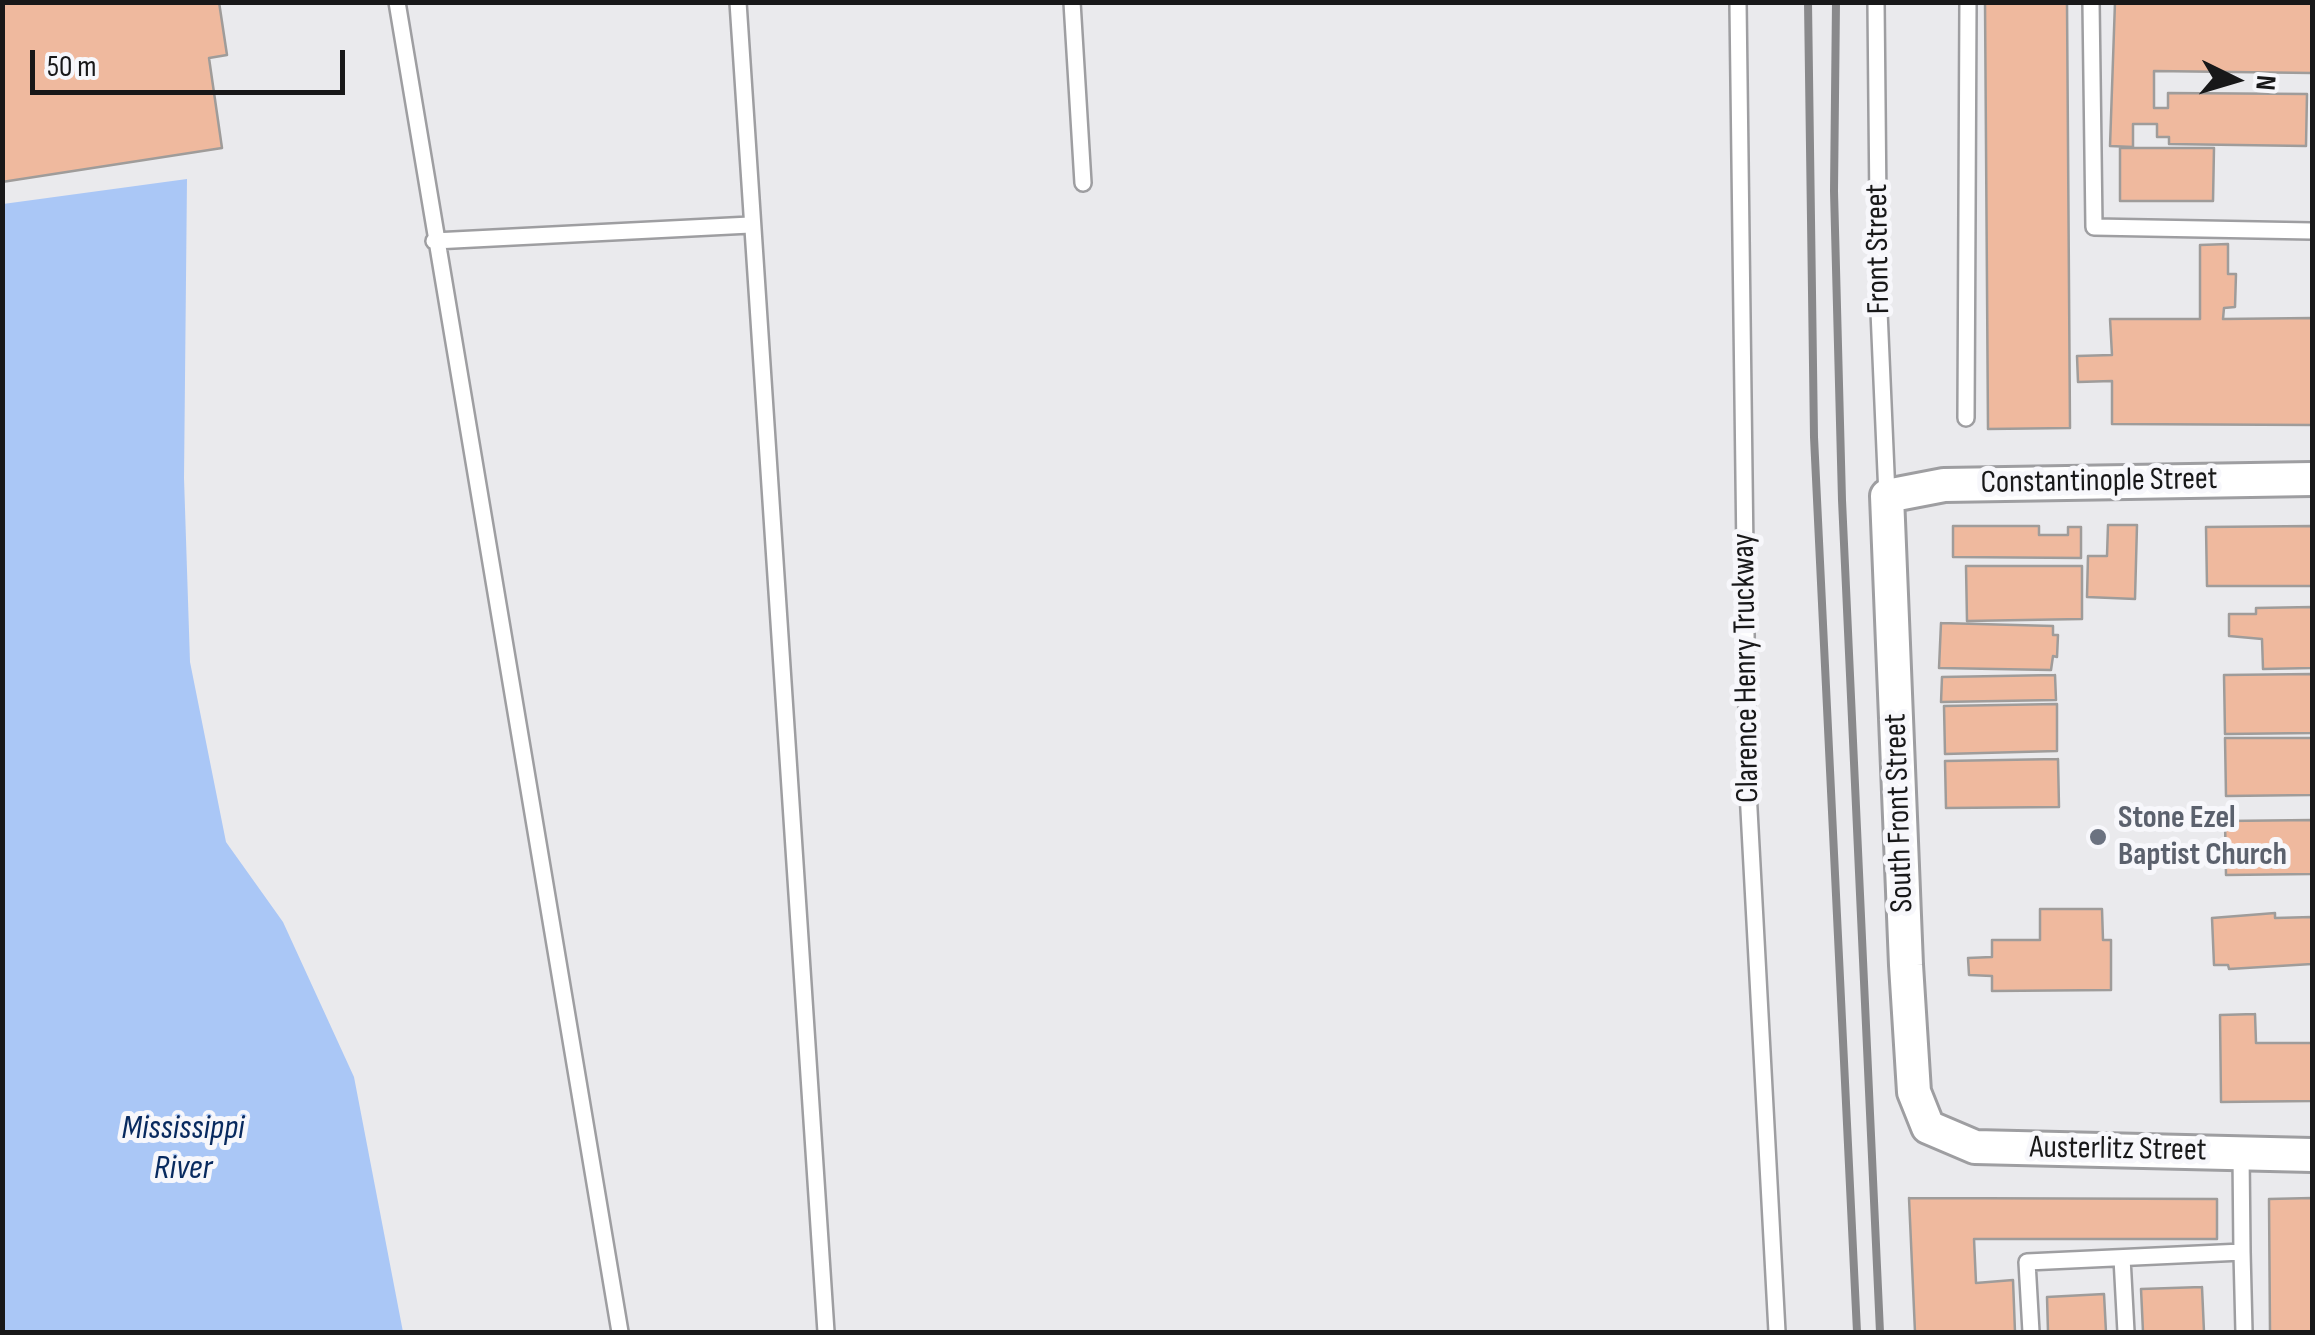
<!DOCTYPE html>
<style>
body{margin:0}
#map{position:relative;width:2315px;height:1335px;overflow:hidden;background:#eaeaed;font-family:"Sofia Sans Condensed",sans-serif}
canvas{display:block}
.frame{position:absolute;inset:0;border:5px solid #181819;pointer-events:none}
.north{position:absolute;left:2185px;top:30px;width:100px;height:100px;-webkit-text-stroke:8px #f7f7fb;paint-order:stroke;rotate:95deg;font-size:28px;font-weight:700;line-height:40px;text-align:center;color:#181819}
.north::after{content:'';display:block;margin:auto;width:35px;height:45px;background:#181819;clip-path:polygon(50% 0,100% 100%,50% 72%,0 100%)}
.scale{position:absolute;left:30px;top:50px;width:315px;height:45px;box-sizing:border-box;border:5px solid #181819;border-top:0;padding-left:12px;font-size:30px;line-height:35px;white-space:nowrap;color:#181819;-webkit-text-stroke:8px #f7f7fb;paint-order:stroke}
</style>
<div id="map">
<canvas width="2315" height="1335"></canvas>
<div class="frame"></div>
<div class="north">N</div>
<div class="scale">50 m</div>
</div>
<script>
const c = document.querySelector('canvas').getContext('2d');
c.lineJoin = 'round';
function fillPath(path, color) { c.fillStyle = color; c.fill(path, 'evenodd'); }
const poly = rows => new Path2D(rows.map(r => 'M' + r).join(''));
function trace(path, color, width, dash) { c.strokeStyle = color; c.lineWidth = width; c.lineCap = dash ? 'butt' : 'round'; c.setLineDash(dash || []); c.stroke(path); }
function write(font, color, halo, rows, align = 'center') {
  c.font = font + ' "Sofia Sans Condensed",sans-serif'; c.lineWidth = 10; c.setLineDash([]); c.textBaseline = 'middle'; c.strokeStyle = halo; c.fillStyle = color; for (const [text, x, y, turn = 0] of rows) {
    c.save(); c.translate(x, y); c.rotate((+turn || 0) * Math.PI / 180); c.textAlign = isNaN(turn) ? turn : align; if (halo) c.strokeText(text, 0, 0); c.fillText(text, 0, 0); c.restore();
  }
}
fillPath(poly([
 [187,179,184,478,190,662,226,842,283,922,354,1077,403,1332,3,1332,3,204]
]), '#aac7f6');
const building = poly([
 [2,2,219,2,227,55,209,58,222,148,2,182,2,2],
 [1985,2,2067,2,2070,428,1988,429,1985,2],
 [2115,2,2312,2,2312,73,2154,71,2154,108,2168,108,2168,93,2307,94,2306,146,2169,144,2169,137,2157,137,2157,124,2133,124,2133,147,2110,146,2115,2],
 [2120,148,2214,148,2213,201,2120,201,2120,148],
 [2228,244,2228,274,2236,274,2235,307,2224,308,2223,319,2312,318,2312,425,2112,424,2112,381,2078,382,2077,356,2112,355,2110,319,2200,319,2200,245,2228,244],
 [2108,525,2137,525,2135,599,2087,597,2088,556,2107,556,2108,525],
 [1953,526,2039,526,2039,535,2068,535,2068,527,2081,527,2081,558,1953,557,1953,526],
 [2312,526,2312,586,2207,586,2206,527,2312,526],
 [1966,566,2082,566,2082,619,1967,621,1966,566],
 [2312,607,2312,668,2263,669,2262,639,2229,636,2229,614,2256,614,2256,608,2312,607],
 [1941,623,2053,626,2053,635,2058,635,2057,657,2053,656,2051,670,1939,668,1941,623],
 [2312,674,2312,733,2225,734,2224,675,2312,674],
 [2055,675,2056,700,1941,702,1942,677,2055,675],
 [2057,704,2057,751,1945,754,1944,706,2057,704],
 [2225,738,2312,738,2312,795,2226,796,2225,738],
 [2058,759,2059,807,1946,808,1945,761,2058,759],
 [2312,820,2312,874,2226,875,2225,821,2312,820],
 [2040,909,2102,909,2103,940,2111,940,2111,990,1992,991,1992,976,1969,975,1968,958,1992,957,1992,940,2040,940,2040,909],
 [2275,913,2275,918,2312,917,2312,964,2229,969,2228,965,2214,965,2212,918,2275,913],
 [2255,1014,2256,1043,2312,1043,2312,1101,2221,1102,2220,1015,2255,1014],
 [1909,1198,2217,1199,2217,1239,1974,1239,1976,1283,2013,1280,2015,1332,1915,1332,1909,1198],
 [2312,1198,2312,1332,2270,1332,2269,1199,2312,1198],
 [2202,1287,2204,1332,2143,1332,2141,1289,2202,1287],
 [2104,1294,2106,1332,2048,1332,2047,1297,2104,1294]
]);
fillPath(building, '#efb99e');
trace(building, '#9f9c9a', 2.5);
const lane = poly([
 [397,2,620,1332],
 [738,2,826,1332],
 [1072,2,1083,183],
 [1738,2,1748,791,1777,1332],
 [1876,2,1879,311,1887,496],
 [2091,2,2094,227,2312,231],
 [434,241,750,225],
 [1966,418,1968,2],
 [2241,1153,2242,1252],
 [2122,1258,2126,1332],
 [2031,1332,2027,1262,2242,1252,2244,1332]
]);
const street = poly([
 [2312,479,1944,485,1887,496,1906,965,1914,1092,1928,1127,1975,1147,2312,1155]
]);
trace(lane, '#9e9ea1', 20);
trace(street, '#9e9ea1', 38);
trace(lane, '#fff', 15);
trace(street, '#fff', 32);
trace(poly([
 [1808,2,1814,437,1857,1332],
 [1836,2,1834,191,1842,500,1880,1332]
]), '#89898b', 8);
for (const [x, y, r, color] of [
 [2098,837,10,"#6b7280"]
]) { const dot = new Path2D(); dot.arc(x, y, r, 0, 2 * Math.PI); c.fillStyle = color; c.fill(dot); trace(dot, '#f7f7fb', 4); }
write('32px', '#181819', '#f7f7fb', [
 ["Front Street",1879,249,-91],
 ["Constantinople Street",2099,482,-1],
 ["Clarence Henry Truckway",1747,668,-91],
 ["South Front Street",1900,813,-92],
 ["Austerlitz Street",2118,1150,1]
]);
write('bold 32px', '#5b616d', '#f7f7fb', [
 ["Stone Ezel",2118,819],
 ["Baptist Church",2118,856]
], 'left');
write('italic 35px', '#082a5f', '#f7f7fb', [
 ["Mississippi",183,1129],
 ["River",183,1169]
]);
</script>
